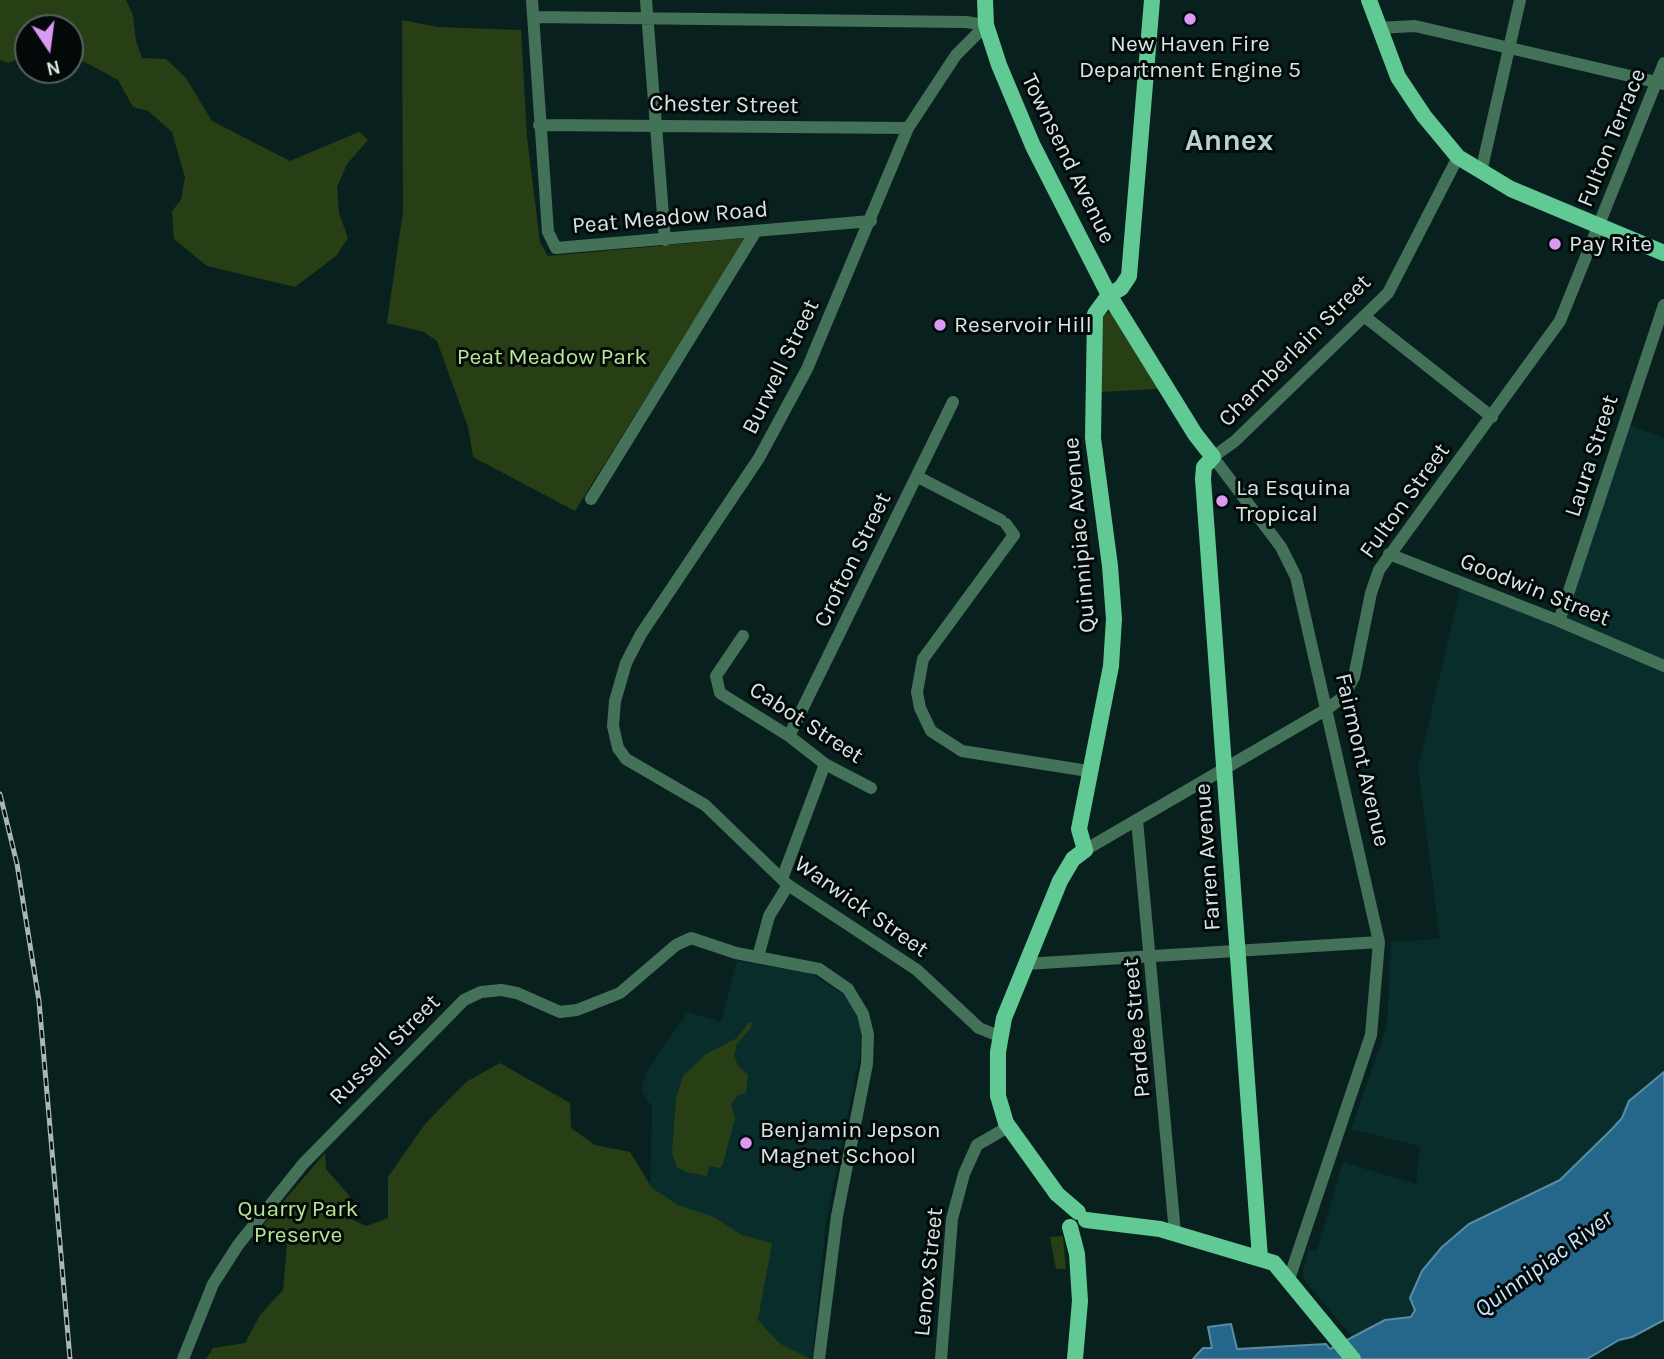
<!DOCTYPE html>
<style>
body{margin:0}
#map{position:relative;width:1664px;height:1359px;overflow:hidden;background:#09211e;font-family:Karla,sans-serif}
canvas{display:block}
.north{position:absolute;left:14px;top:14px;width:70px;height:70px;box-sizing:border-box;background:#020908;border:2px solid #576160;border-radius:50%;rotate:167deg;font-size:19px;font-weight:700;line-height:28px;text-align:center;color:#d7e5e3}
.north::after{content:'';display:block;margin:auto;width:24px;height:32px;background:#dc99f4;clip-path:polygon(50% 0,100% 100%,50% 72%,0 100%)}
</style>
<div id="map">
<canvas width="1664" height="1359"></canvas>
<div class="north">N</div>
</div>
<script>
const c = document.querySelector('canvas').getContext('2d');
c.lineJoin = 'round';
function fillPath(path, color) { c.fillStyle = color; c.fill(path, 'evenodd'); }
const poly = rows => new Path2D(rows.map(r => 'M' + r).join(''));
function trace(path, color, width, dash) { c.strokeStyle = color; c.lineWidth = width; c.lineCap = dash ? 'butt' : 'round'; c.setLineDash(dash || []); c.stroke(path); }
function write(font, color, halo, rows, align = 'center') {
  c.font = font + ' Karla,sans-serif'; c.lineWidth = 6; c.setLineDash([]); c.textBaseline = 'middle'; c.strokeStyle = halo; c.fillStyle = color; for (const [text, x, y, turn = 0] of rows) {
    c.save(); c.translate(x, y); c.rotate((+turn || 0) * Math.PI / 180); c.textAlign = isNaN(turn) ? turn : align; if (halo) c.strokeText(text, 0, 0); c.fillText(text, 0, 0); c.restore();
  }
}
fillPath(poly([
 [1625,423,1664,438,1664,1072,1629,1101,1622,1118,1612,1129,1560,1180,1547,1189,1492,1212,1411,1317,1385,1320,1352,1336,1305,1281,1303,1270,1309,1249,1317,1251,1343,1162,1416,1184,1420,1146,1351,1129,1387,1026,1391,942,1440,939,1418,768,1462,583,1559,621],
 [737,961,809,973,846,996,859,1016,863,1039,826,1222,812,1359,611,1359,650,1200,652,1107,641,1090,646,1072,688,1012,721,1022]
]), '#092d2a');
fillPath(poly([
 [0,0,126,0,133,15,136,41,142,58,166,59,186,78,212,121,290,161,359,132,368,140,347,164,337,187,339,213,348,238,336,256,295,287,207,266,174,239,172,211,181,200,185,177,172,132,148,111,133,107,118,80,70,54,70,28,28,28,28,55,8,63,0,60],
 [402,20,437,27,521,30,527,137,540,242,548,256,746,238,575,511,473,457,468,427,437,341,424,332,387,323,403,211],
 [1108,312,1112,313,1159,389,1099,392,1100,318],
 [749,1022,752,1022,751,1028,737,1044,734,1055,738,1066,748,1075,746,1093,738,1095,731,1104,735,1118,723,1164,720,1168,709,1166,707,1176,686,1172,677,1167,672,1153,676,1098,683,1076,706,1054,737,1038],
 [500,1063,570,1103,571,1128,595,1145,630,1152,652,1188,678,1205,714,1217,742,1235,772,1243,758,1320,779,1343,811,1359,206,1359,213,1348,245,1343,260,1315,283,1290,287,1245,259,1230,325,1153,326,1169,351,1198,343,1212,344,1216,366,1226,388,1218,388,1177,425,1124,466,1082],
 [1063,1236,1066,1269,1056,1269,1050,1237]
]), '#283e15');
const water = poly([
 [1664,1072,1664,1320,1632,1337,1619,1340,1587,1359,1193,1359,1203,1348,1212,1348,1208,1327,1231,1324,1237,1349,1326,1344,1330,1349,1385,1320,1411,1317,1415,1310,1410,1298,1422,1271,1442,1247,1469,1224,1560,1180,1612,1129,1622,1118,1629,1101,1664,1072]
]);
fillPath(water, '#25668b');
trace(water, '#5a8ca5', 2);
trace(poly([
 [532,0,548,232,556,248,871,221],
 [646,0,665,240],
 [533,17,966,22,986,25],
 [986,25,956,55,908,128,807,369,759,458,641,634,626,663,615,701,613,726,618,748,626,759,705,805,788,885,917,970,979,1028,999,1036],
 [1378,28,1415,26,1664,84],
 [539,125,908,128],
 [1481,172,1520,0],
 [1364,316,1492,417],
 [918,477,1001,520],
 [591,499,756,231],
 [1006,524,1014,535,923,659,917,692,920,708,931,731,962,751,1088,771],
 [1389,554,1559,621,1664,666],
 [1559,621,1664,305],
 [743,636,716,676,720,693,789,736,825,764,871,788],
 [789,736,953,402],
 [1137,820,1175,1233],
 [1085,850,1327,709,1343,697,1354,677,1371,593,1379,570,1560,321,1664,63],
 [782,879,825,764],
 [758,957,769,916,788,885],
 [1026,964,1379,942],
 [1289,1279,1371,1035,1379,942,1296,577,1281,547,1213,457,1235,441,1388,293,1458,157],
 [183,1359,213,1284,238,1245,303,1164,464,1000,481,992,501,990,517,993,560,1012,577,1010,620,993,676,945,691,938,736,953,819,969,848,989,863,1014,868,1035,867,1064,837,1216,819,1359],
 [941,1359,952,1219,964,1174,977,1145,1008,1127]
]), '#437258', 12);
trace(poly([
 [985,0,986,25,999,65,1033,146,1109,295,1195,434,1213,457,1204,467,1203,479,1260,1258],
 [1369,0,1398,77,1424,116,1458,157,1511,189,1664,253],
 [1078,1212,1057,1194,1006,1123,998,1096,998,1052,1004,1018,1060,881,1073,859,1085,850,1079,829,1111,666,1114,619,1110,566,1093,438,1095,314,1109,295,1121,288,1129,276,1152,0],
 [1086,1220,1160,1229,1274,1263,1353,1359],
 [1070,1227,1077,1254,1080,1301,1075,1359]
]), '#61c994', 16);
const rail = poly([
 [0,794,17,864,39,1001,70,1359]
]);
trace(rail, '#a7b7b5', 5);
trace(rail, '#020908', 2.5, [8]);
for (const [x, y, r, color] of [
 [1190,19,7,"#dc99f4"],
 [1555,244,7,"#dc99f4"],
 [940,325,7,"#dc99f4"],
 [1222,501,7,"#dc99f4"],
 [746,1143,7,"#dc99f4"]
]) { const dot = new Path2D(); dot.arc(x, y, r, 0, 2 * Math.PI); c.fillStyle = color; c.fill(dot); trace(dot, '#020908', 2.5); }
write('23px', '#d7e5e3', '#020908', [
 ["New Haven Fire",1190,44,"center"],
 ["Department Engine 5",1190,70,"center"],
 ["Pay Rite",1569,244],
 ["Reservoir Hill",954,325],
 ["La Esquina",1236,488],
 ["Tropical",1236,514],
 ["Benjamin Jepson",760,1130],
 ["Magnet School",760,1156]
], 'left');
write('23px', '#d7e5e3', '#020908', [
 ["Chester Street",724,105,1],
 ["Fulton Terrace",1612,138,-68],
 ["Townsend Avenue",1068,159,64],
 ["Peat Meadow Road",670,218,-5],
 ["Chamberlain Street",1295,351,-45],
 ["Burwell Street",781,367,-64],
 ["Laura Street",1592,456,-72],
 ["Fulton Street",1405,501,-54],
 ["Quinnipiac Avenue",1080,535,-95],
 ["Crofton Street",853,560,-64],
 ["Goodwin Street",1535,590,22],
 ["Cabot Street",806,723,33],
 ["Fairmont Avenue",1362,760,77],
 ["Farren Avenue",1208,857,-94],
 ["Warwick Street",861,907,35],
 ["Pardee Street",1137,1028,-95],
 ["Russell Street",385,1050,-45],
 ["Lenox Street",929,1272,-84]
]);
write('23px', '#b7e694', '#020908', [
 ["Peat Meadow Park",552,357],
 ["Quarry Park",298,1209],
 ["Preserve",298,1235]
]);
write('italic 24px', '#c6e7fe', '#020908', [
 ["Quinnipiac River",1544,1264,-36]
]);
write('bold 30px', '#b6d3ce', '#020908', [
 ["Annex",1229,141]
]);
</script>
